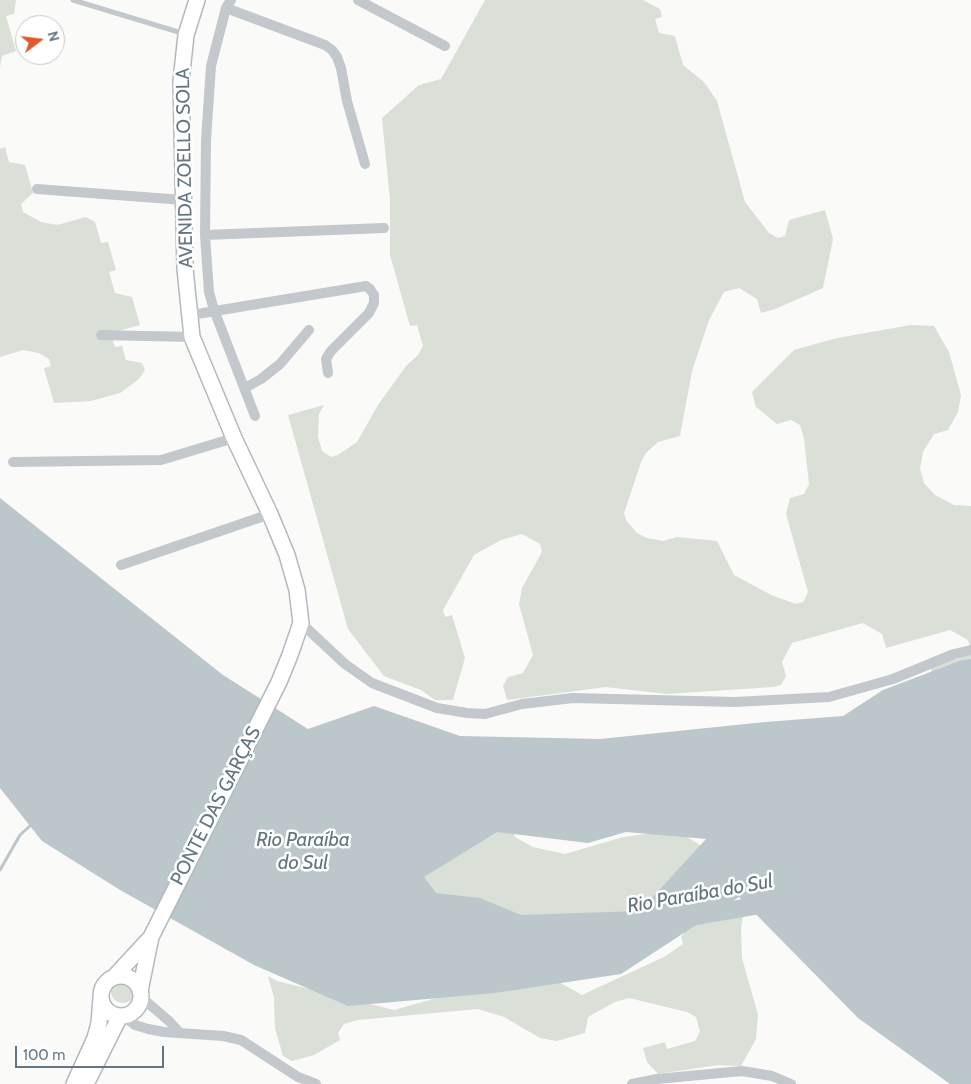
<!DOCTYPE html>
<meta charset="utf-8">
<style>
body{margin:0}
#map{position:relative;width:971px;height:1084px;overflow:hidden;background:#fafaf8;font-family:Cabin,sans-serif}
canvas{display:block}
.north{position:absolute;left:15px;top:15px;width:50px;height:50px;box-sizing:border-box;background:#fff;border:1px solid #c1c8cd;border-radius:50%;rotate:75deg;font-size:14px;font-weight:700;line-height:20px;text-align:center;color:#657683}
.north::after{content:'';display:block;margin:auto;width:18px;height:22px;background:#e4572e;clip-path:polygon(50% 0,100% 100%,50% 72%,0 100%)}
.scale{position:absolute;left:15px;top:1046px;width:149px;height:22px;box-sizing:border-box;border:2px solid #657683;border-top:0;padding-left:6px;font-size:15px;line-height:18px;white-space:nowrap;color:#657683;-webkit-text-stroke:4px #fff;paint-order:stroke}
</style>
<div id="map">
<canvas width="971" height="1084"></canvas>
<div class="north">N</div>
<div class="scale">100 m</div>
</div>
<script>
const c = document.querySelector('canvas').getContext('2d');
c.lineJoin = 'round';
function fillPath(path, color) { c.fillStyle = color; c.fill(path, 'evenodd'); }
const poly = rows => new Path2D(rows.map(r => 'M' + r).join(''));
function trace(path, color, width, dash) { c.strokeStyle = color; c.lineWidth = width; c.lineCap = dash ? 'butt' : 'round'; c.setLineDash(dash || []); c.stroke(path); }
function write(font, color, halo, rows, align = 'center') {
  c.font = font + ' Cabin,sans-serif'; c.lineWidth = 5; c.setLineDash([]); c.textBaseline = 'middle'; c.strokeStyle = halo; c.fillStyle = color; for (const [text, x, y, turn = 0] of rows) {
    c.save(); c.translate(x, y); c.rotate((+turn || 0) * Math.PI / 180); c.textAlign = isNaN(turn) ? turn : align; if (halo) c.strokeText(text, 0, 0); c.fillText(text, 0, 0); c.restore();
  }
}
fillPath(poly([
 [0,0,16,0,14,14,6,16,16,51,2,56,0,67],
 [485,0,643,0,660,9,662,17,655,19,659,33,675,36,683,65,704,82,717,101,745,202,769,233,778,238,785,236,789,220,825,210,833,239,823,288,775,309,761,313,757,299,739,288,724,292,709,320,692,371,680,436,658,442,646,453,641,462,624,513,626,520,637,533,647,538,663,541,677,537,717,541,734,575,771,595,796,604,803,602,808,592,786,514,790,498,804,494,809,484,804,439,800,425,791,420,777,424,756,407,752,392,794,350,837,338,911,325,934,326,949,352,961,395,958,412,948,430,934,434,923,452,920,469,924,483,935,495,954,505,971,506,971,663,934,681,930,666,965,656,970,647,968,640,950,630,886,648,882,634,863,623,792,643,782,662,786,676,781,685,773,687,667,694,606,687,507,700,503,686,508,677,523,673,533,655,519,604,522,588,542,552,540,544,522,534,501,540,474,555,443,610,445,617,452,615,465,658,453,700,435,700,421,690,384,676,348,629,288,415,324,405,319,414,318,437,322,451,331,457,338,455,357,442,378,405,406,366,418,355,423,346,417,325,410,326,390,255,390,201,382,118,419,85,441,79],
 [5,147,9,162,25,165,33,193,21,204,23,212,41,222,57,225,86,217,95,222,101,243,108,242,116,270,109,272,115,293,132,297,140,325,118,331,113,341,115,347,122,346,126,360,142,363,145,370,139,379,120,393,91,401,54,403,44,368,51,366,49,359,39,353,23,350,0,357,0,149],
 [511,823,515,837,533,847,565,854,623,837,675,830,702,846,659,912,461,921,406,860],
 [742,904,744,911,741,928,742,958,758,1015,756,1039,741,1066,718,1065,658,1074,647,1062,643,1048,665,1042,667,1049,695,1041,700,1032,696,1017,687,1012,629,998,615,1002,588,1017,585,1033,557,1041,540,1038,504,1017,478,1009,358,1020,344,1024,338,1033,340,1040,314,1055,292,1061,283,1056,275,1028,274,997,268,976,277,981,394,1010,472,988,546,975,582,995,664,957,683,944,681,937,687,928,706,914],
 '111 991a12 12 0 1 1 24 0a12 12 0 1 1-24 0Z'
]), '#dadfd7');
fillPath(poly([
 [0,498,223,675,308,729,374,706,460,736,600,739,765,722,843,716,883,690,962,660,971,659,971,1084,950,1084,858,1018,739,897,621,974,495,993,348,1006,254,965,120,890,42,841,0,788],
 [497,832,588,843,626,832,706,839,640,911,521,915,480,898,436,893,424,877]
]), '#bbc7cb');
trace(poly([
 [0,870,20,835,32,824]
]), '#bbc7cb', 3);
trace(poly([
 [691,917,772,903]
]), '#bbc7cb', 18);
const secondary = poly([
 '101 996a20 20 0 1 1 40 0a20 20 0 1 1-40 0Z',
 [114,977,151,937,279,682,290,655,301,623,297,590,287,555,270,514,234,438,192,337,185,269,181,81,186,35,197,0],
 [140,991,151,937],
 [74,1084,95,1038,99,1023,101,998],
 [86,1084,120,1016]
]);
trace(secondary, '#b3babf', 18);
trace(poly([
 [73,0,185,34]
]), '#c3c8cc', 5);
trace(poly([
 [231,0,226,8,211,66,206,140,205,235,209,292,214,310,255,416],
 [358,0,445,46],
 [226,8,325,45,332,50,337,57,341,68,347,101,365,164],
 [37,189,183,200],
 [205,235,384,228],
 [191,315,366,286,370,289,374,295,374,303,369,313,331,351,326,359,328,373],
 [101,335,192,337],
 [245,388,261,379,280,364,309,330],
 [13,462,161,460,234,438],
 [121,565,270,514],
 [301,623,345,664,372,683,437,708,467,713,485,714,522,704,573,698,735,702,829,697,893,679,954,654,971,650],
 [141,997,169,1021,179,1032],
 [123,1016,135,1025,148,1029,164,1032,223,1036,241,1040,298,1077,316,1084],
 [632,1084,657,1079,742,1071,772,1076,791,1084]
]), '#c3c8cc', 10);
trace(secondary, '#fff', 15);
write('19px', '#657683', '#fff', [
 ["AVENIDA ZOELLO SOLA",185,168,-91],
 ["PONTE DAS GARÇAS",216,806,-63]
]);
write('italic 20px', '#60757c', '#fff', [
 ["Rio Paraíba",303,840],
 ["do Sul",303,863],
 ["Rio Paraíba do Sul",700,894,-10]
]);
</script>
